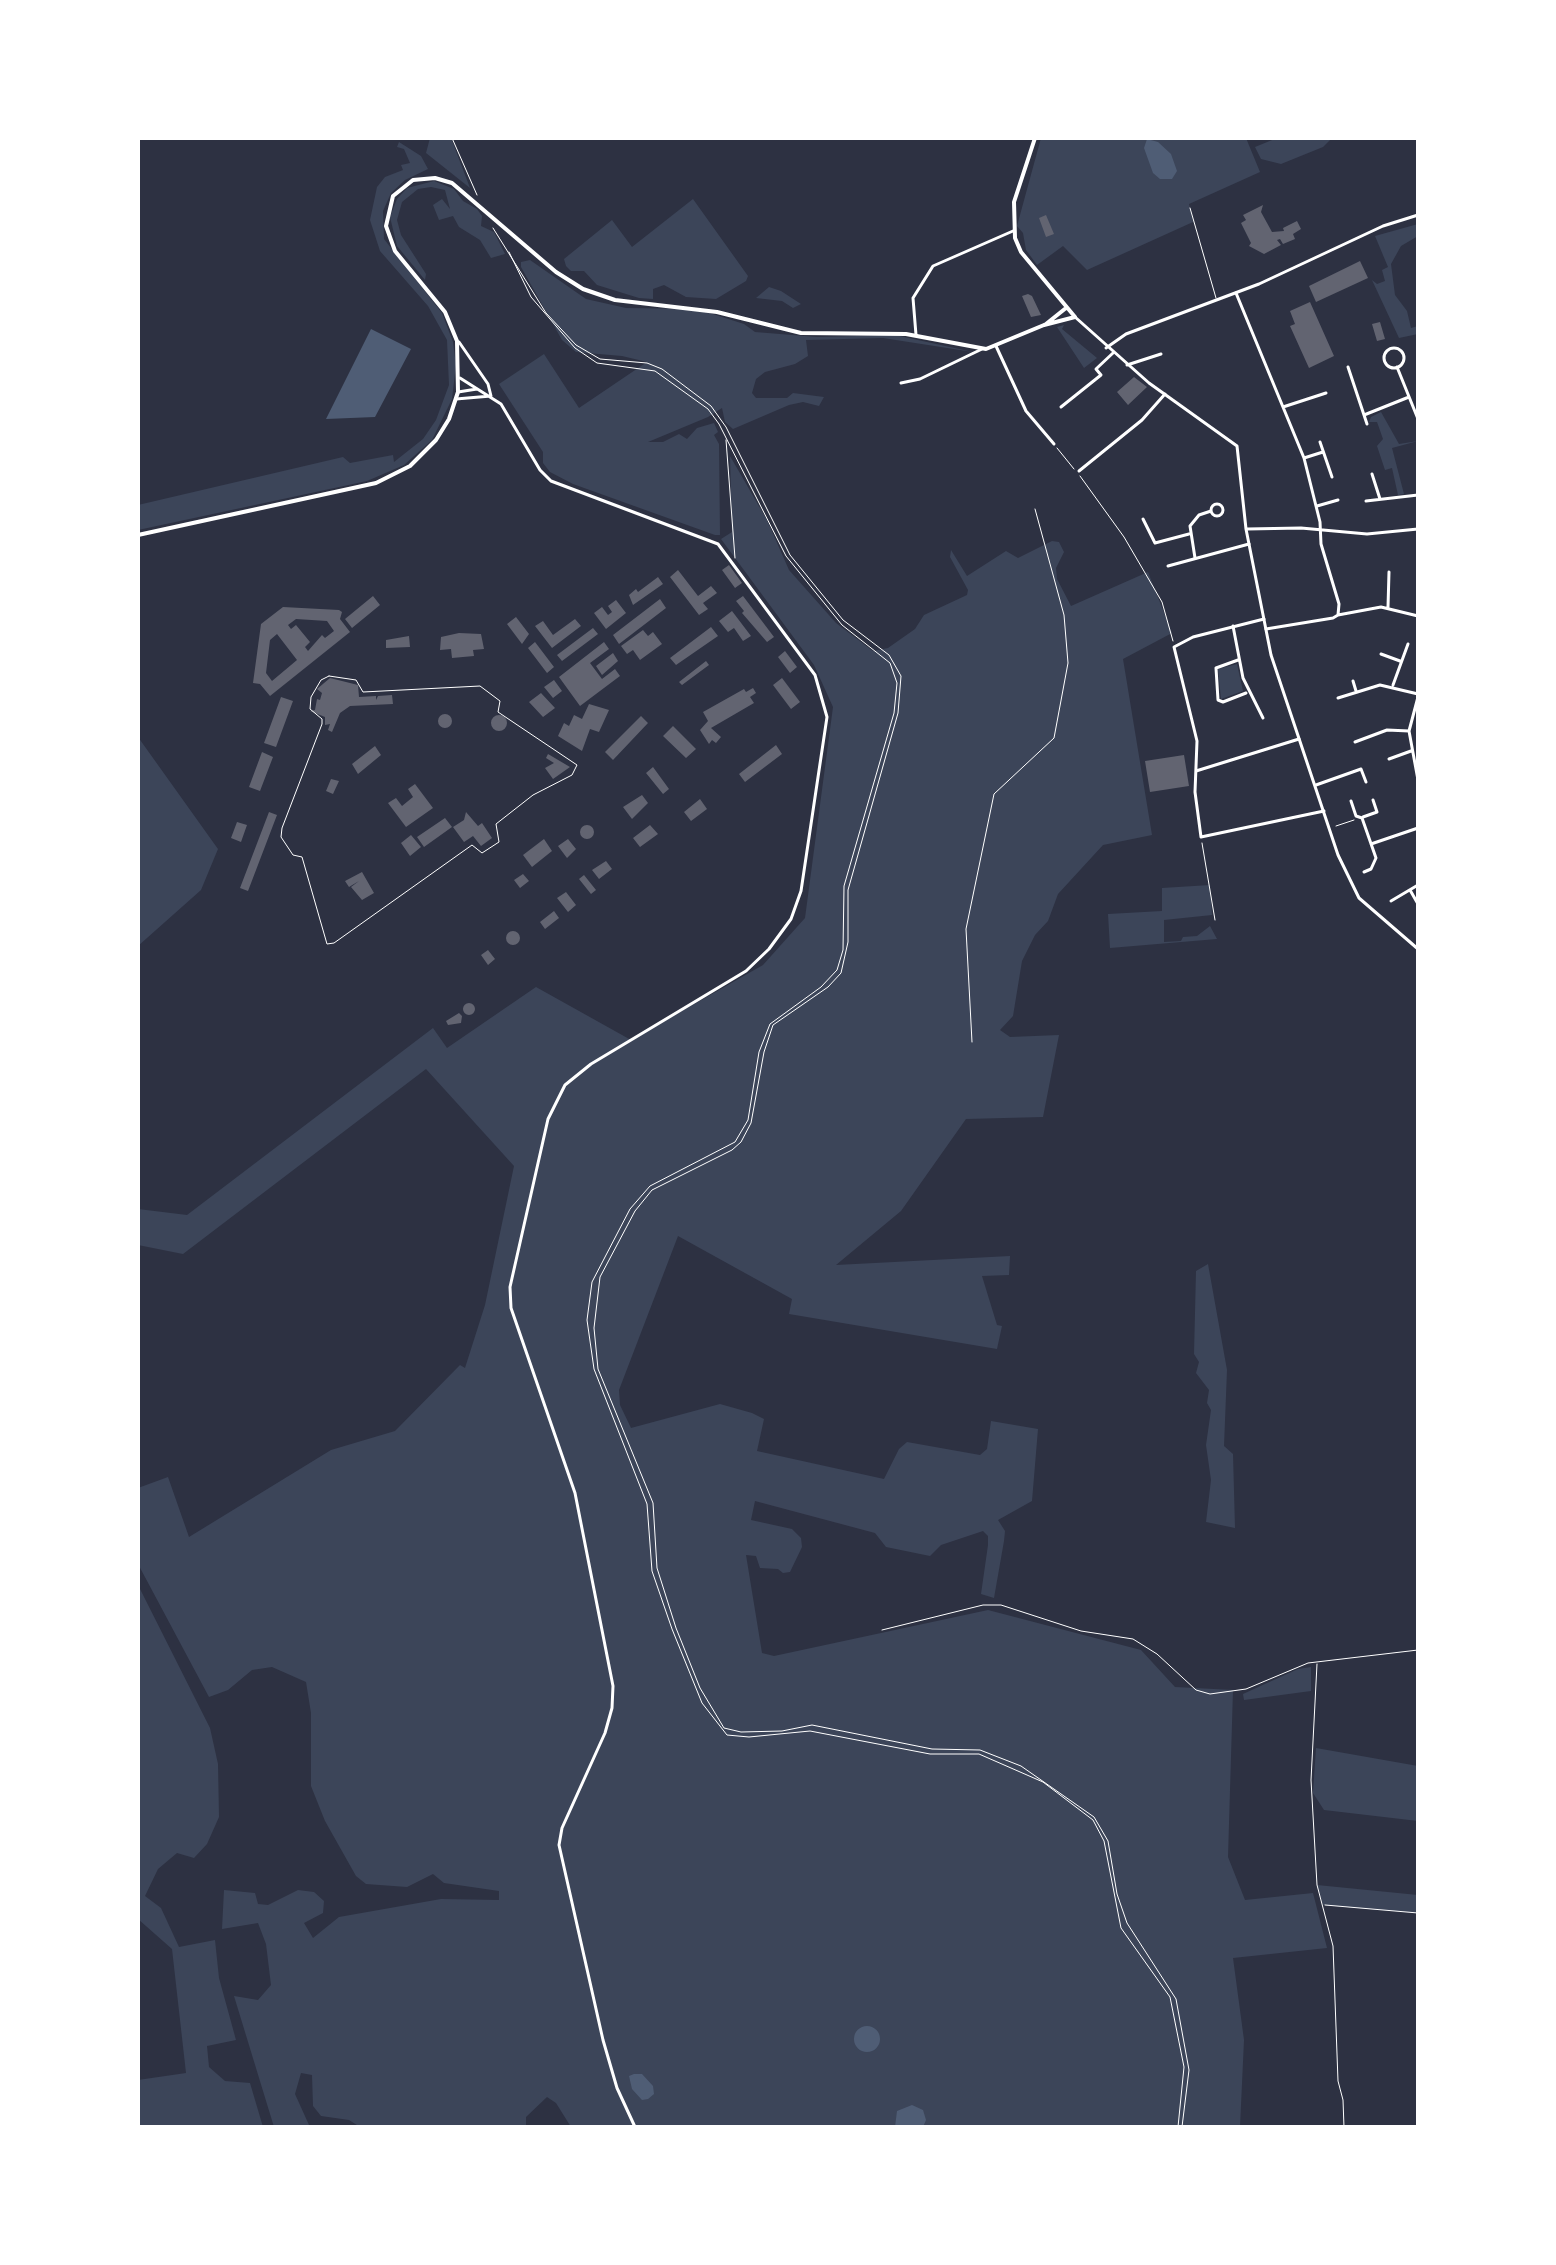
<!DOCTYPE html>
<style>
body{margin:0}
#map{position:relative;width:1556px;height:2265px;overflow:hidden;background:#2d3142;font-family:"Source Serif 4",serif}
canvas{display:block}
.frame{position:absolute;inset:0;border:140px solid #fff;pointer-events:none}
</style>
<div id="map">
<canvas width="1556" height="2265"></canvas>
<div class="frame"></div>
</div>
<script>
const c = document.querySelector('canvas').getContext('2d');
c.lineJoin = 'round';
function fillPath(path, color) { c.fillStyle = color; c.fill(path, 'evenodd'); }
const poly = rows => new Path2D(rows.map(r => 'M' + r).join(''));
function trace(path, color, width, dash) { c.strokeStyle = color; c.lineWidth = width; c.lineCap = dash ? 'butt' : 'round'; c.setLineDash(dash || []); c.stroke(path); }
fillPath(poly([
 [430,138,451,138,470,188,426,153],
 [1041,138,1246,138,1260,172,1189,204,1193,222,1087,270,1063,246,1037,265,1026,250,1023,233,1017,226],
 [1277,138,1332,138,1323,147,1281,164,1261,159,1255,147],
 [399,142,421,156,428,169,405,180,391,193,383,211,384,239,442,313,453,342,456,365,452,399,432,440,404,465,367,481,138,530,138,505,343,457,350,463,393,455,394,462,423,439,436,420,449,385,447,340,428,306,380,251,370,220,377,187,385,177,403,170,401,165,410,163,404,149,397,147],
 [434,181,454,189,463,201,477,209,482,216,481,226,494,232,505,254,491,258,480,240,459,227,453,216,439,220,433,205,442,199,450,209,445,190,431,187,418,189,402,202,397,220,401,235,426,274,425,280,397,246,390,217,397,199,407,188],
 [693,199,748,276,746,281,716,299,686,297,664,285,653,289,653,299,639,298,597,285,584,271,571,271,566,266,564,259,612,220,632,247],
 [1418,224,1418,236,1401,246,1391,264,1395,295,1407,311,1411,328,1418,326,1418,334,1399,338,1372,280,1377,284,1385,281,1382,270,1388,267,1375,236],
 [530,260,586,299,626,308,697,309,744,324,755,332,817,337,895,335,973,352,883,338,806,340,808,356,795,364,765,372,756,379,752,393,756,398,787,398,793,393,824,397,819,406,803,402,789,405,733,429,725,422,722,408,708,417,648,442,663,442,679,434,687,439,697,428,714,423,718,432,714,435,719,444,720,535,715,535,573,484,550,472,543,463,543,452,499,384,544,354,579,408,647,362,622,356,576,352,562,340,521,267,521,262],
 [769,287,781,291,801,304,793,308,782,301,756,298],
 [1064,325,1062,329,1097,358,1084,368,1057,327],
 [1381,412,1399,444,1418,441,1392,448,1404,494,1398,495,1392,468,1385,470,1377,446,1383,439,1377,422,1369,422,1371,417],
 [730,456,767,520,789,570,836,623,873,651,888,648,915,629,924,615,967,595,968,590,950,557,951,550,967,576,1006,551,1018,558,1052,541,1059,542,1064,552,1056,568,1057,579,1071,606,1148,572,1172,633,1123,659,1152,835,1103,845,1058,894,1048,921,1035,935,1022,961,1013,1016,1000,1030,1010,1037,1059,1035,1043,1117,966,1119,901,1211,836,1265,1010,1256,1009,1275,982,1276,997,1325,1002,1326,997,1349,789,1314,792,1299,678,1236,619,1390,620,1405,631,1428,720,1404,752,1413,764,1419,757,1451,884,1479,899,1449,907,1442,980,1455,987,1449,991,1421,1038,1429,1032,1501,998,1520,1005,1531,1004,1541,994,1598,981,1594,988,1545,988,1536,983,1531,941,1545,930,1556,886,1547,875,1533,755,1501,751,1520,792,1529,801,1538,802,1547,790,1572,783,1573,778,1569,760,1568,756,1556,746,1555,762,1653,774,1656,988,1610,1141,1650,1175,1687,1233,1690,1228,1857,1245,1900,1313,1893,1327,1948,1233,1958,1244,2040,1240,2127,571,2127,556,2103,547,2097,526,2117,526,2127,360,2127,349,2120,321,2116,313,2106,312,2075,301,2073,295,2094,309,2125,274,2127,234,1996,258,2000,271,1985,266,1944,258,1923,222,1929,224,1890,255,1893,258,1904,268,1905,298,1890,314,1892,324,1901,323,1913,304,1923,313,1938,339,1917,441,1899,499,1900,499,1891,444,1883,433,1874,407,1887,366,1884,356,1876,325,1821,311,1786,311,1713,306,1682,272,1667,252,1670,228,1690,209,1697,138,1564,138,1488,168,1477,189,1537,331,1450,395,1431,460,1365,465,1368,485,1305,514,1166,426,1069,183,1254,138,1245,138,1209,187,1215,433,1028,447,1048,536,987,631,1040,763,965,805,918,833,707,814,665,721,539,732,532],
 [1237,664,1243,691,1221,699,1218,669],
 [138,737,218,849,201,890,138,946],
 [1210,885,1212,915,1164,920,1164,942,1181,941,1183,937,1197,936,1210,926,1217,939,1110,948,1108,914,1162,911,1162,888],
 [1208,1264,1227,1370,1224,1446,1233,1454,1235,1528,1206,1522,1211,1480,1206,1445,1211,1410,1207,1403,1209,1390,1196,1373,1199,1362,1194,1354,1196,1271],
 [138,1585,210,1728,218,1764,219,1817,207,1844,194,1858,177,1853,158,1869,145,1896,161,1908,179,1947,215,1940,219,1978,236,2040,207,2046,209,2067,225,2081,250,2083,263,2127,138,2127,138,2080,186,2073,172,1949,138,1919],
 [1311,1667,1311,1691,1244,1700,1243,1694,1298,1669],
 [1316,1748,1418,1766,1418,1821,1324,1810,1313,1793],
 [1317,1885,1418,1895,1418,1913,1323,1905]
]), '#3c4559');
fillPath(poly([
 [1147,139,1158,142,1171,154,1177,171,1172,179,1160,179,1153,173,1144,148],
 [371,329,411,349,375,417,326,419],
 '854 2039a13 13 0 1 1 26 0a13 13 0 1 1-26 0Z',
 [634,2074,642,2074,653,2086,654,2094,648,2099,642,2100,632,2089,629,2076],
 [912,2105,923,2110,926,2120,923,2127,895,2127,897,2111]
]), '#4f5d75');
fillPath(poly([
 [1263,205,1261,212,1272,232,1284,231,1283,228,1297,221,1301,229,1293,234,1295,239,1283,244,1280,239,1277,240,1281,245,1264,254,1249,246,1251,243,1241,223,1246,220,1243,215],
 [1046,215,1054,234,1046,237,1039,218],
 [1360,261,1368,278,1316,302,1309,286],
 [1028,294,1032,296,1041,315,1031,317,1022,296],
 [1310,302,1334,356,1309,368,1290,326,1295,324,1290,311],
 [1380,322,1385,339,1377,341,1372,324],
 [1134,377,1147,387,1128,405,1117,392],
 [729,565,742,583,735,588,722,570],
 [678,570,698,596,711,586,717,593,703,603,708,609,699,615,670,577],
 [658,577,663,584,633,605,629,595,636,589,638,592],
 [373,596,380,605,352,628,345,619],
 [743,596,774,637,767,642,742,613,744,611,736,601],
 [660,599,666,608,619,644,613,635],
 [616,600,626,613,606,629,594,613,602,607,608,615,612,612,608,606],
 [283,607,339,610,342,612,340,619,350,632,270,696,260,684,253,683,261,624],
 [296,619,327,621,334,631,325,638,322,635,308,651,305,647,310,642,296,625,291,629,288,625],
 [277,634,297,660,272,681,266,673,270,640],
 [732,611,751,636,743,641,734,628,728,632,719,621],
 [516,617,529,634,522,644,507,624],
 [575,619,581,626,552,648,535,626,543,621,553,635],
 [711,627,718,636,676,665,670,658],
 [593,628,598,634,562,661,557,655],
 [643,630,648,636,653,632,662,644,640,660,633,650,627,654,621,646],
 [459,633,481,634,484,649,473,650,474,656,452,658,451,649,440,650,441,637],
 [409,636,410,647,386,648,386,640],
 [535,642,554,667,547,673,528,648],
 [604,642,609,649,590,663,602,679,615,669,620,676,580,706,559,677],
 [785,651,797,667,790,673,778,657],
 [613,653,618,661,602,675,596,666],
 [706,661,709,665,682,685,679,682],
 [330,678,358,685,359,697,376,696,376,700,378,696,392,695,393,704,350,706,340,713,332,732,328,730,330,724,325,725,325,717,310,711,315,710,317,699,320,700,322,693,317,689],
 [782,678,800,702,791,709,773,685],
 [554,680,562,691,553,698,544,687],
 [753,688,756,693,750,697,754,703,711,728,721,737,716,743,712,740,709,744,700,730,708,721,703,712,744,689,746,692],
 [541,693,555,708,543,717,529,702],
 [281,697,293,701,276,747,264,743],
 [589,704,609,710,599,732,590,729,582,751,558,736,564,723,569,726,574,715,582,719],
 '438 721a7 7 0 1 1 14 0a7 7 0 1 1-14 0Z',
 '491 723a8 8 0 1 1 16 0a8 8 0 1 1-16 0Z',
 [641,716,648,723,613,760,605,752],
 [673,726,696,749,686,758,663,736],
 [776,745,782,754,745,782,739,774],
 [375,746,381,755,358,774,352,764],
 [262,752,273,757,260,791,249,787],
 [548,754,570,767,553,779,545,768,554,763,546,758],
 [1184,755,1189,786,1150,792,1145,761],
 [653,767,669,789,663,794,646,773],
 [331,779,339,781,333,794,326,791],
 [415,784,433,808,406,827,388,803,396,798,402,806,413,797,408,789],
 [642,795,648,803,632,819,623,807],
 [700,799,707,809,691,821,684,812],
 [269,812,277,815,248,891,240,888],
 [466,812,478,826,482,823,492,838,481,846,473,836,464,842,453,827,464,820],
 [445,818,452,827,424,847,417,837],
 [237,822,247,825,241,842,231,838],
 '580 832a7 7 0 1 1 14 0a7 7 0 1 1-14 0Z',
 [650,825,658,834,640,847,633,838],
 [411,835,421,847,410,856,401,843],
 [544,839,552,851,532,867,523,855],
 [568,839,576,849,567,858,558,846],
 [606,861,612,869,599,879,592,870],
 [362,872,374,893,362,900,351,887,359,881,349,887,345,881],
 [523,874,529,881,520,888,514,880],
 [584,875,596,890,591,894,579,879],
 [566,892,576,905,568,912,557,898],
 [554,911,559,918,545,929,540,922],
 '506 938a7 7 0 1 1 14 0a7 7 0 1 1-14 0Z',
 [488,950,495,959,488,965,481,955],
 '463 1009a6 6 0 1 1 12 0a6 6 0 1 1-12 0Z',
 [459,1013,462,1016,461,1023,448,1025,446,1021]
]), '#626471');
trace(poly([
 [452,138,477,195],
 [493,228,546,313,576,345,600,359,647,363,662,369,711,406,726,427,790,555,843,620,889,655,901,676,898,713,848,890,848,942,841,973,828,987,773,1025,764,1052,751,1123,741,1142,732,1150,652,1190,635,1211,600,1277,594,1328,598,1369,653,1503,657,1568,676,1628,700,1688,724,1728,741,1732,782,1731,812,1725,932,1749,980,1750,1021,1766,1094,1817,1108,1841,1117,1894,1127,1923,1176,1999,1189,2070,1182,2127],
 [509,252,531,297,575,348,597,363,655,371,708,409,719,424,786,556,842,625,890,663,897,683,894,713,844,886,843,950,837,970,821,987,770,1024,759,1052,748,1120,735,1142,650,1186,630,1209,592,1282,587,1320,594,1369,647,1504,652,1571,672,1629,702,1703,727,1735,749,1737,810,1731,930,1754,979,1754,1043,1782,1093,1820,1104,1841,1121,1928,1170,1997,1184,2067,1178,2127],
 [726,440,735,558],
 [1057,448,1074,469],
 [1080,476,1124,537,1162,602,1173,641],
 [1336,826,1354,820],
 [1202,843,1215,920],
 [972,1042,966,929,994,794,1054,738,1068,663,1064,615,1035,509],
 [882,1630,983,1605,1001,1605,1081,1631,1133,1639,1157,1654,1196,1690,1210,1694,1246,1689,1308,1663,1418,1650],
 [1317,1664,1311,1780,1317,1885,1333,1946,1338,2081,1343,2100,1344,2127],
 [1325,1905,1418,1913]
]), '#fff', 1);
trace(poly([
 [1190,208,1216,298],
 [329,676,356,680,363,692,480,686,500,701,498,712,577,765,572,775,533,795,496,824,499,842,482,853,472,845,334,943,327,944,302,857,293,855,281,837,282,828,322,724,322,719,310,709,311,697,321,680,329,676]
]), '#fff', 1);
trace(poly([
 [1236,293,1304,458,1320,522,1321,544,1339,604,1338,615,1333,618,1266,629],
 [916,335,913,298,933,266,1013,231],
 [996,346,1026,411,1054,444],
 '1384 358a10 10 0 1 1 20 0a10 10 0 1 1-20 0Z',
 [1127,365,1161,354],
 [1348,367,1367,424],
 [1397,367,1418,419],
 [901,383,920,379,982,349],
 [1061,407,1101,375,1096,369,1113,353],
 [1283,407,1326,393],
 [1364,415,1409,397],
 [1320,442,1332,477],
 [1304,458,1323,452],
 [1079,471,1142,420,1165,394],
 [1372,474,1380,499],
 [1366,501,1418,495],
 '1211 510a6 6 0 1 1 12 0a6 6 0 1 1-12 0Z',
 [1317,506,1338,500],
 [1143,519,1155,543,1189,534],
 [1247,529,1301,528,1367,534,1418,529],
 [1195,558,1190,526,1199,515,1211,511],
 [1168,566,1249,544],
 [1388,607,1389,572],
 [1338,615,1381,607,1418,616],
 [1264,619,1193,637,1174,647,1197,741,1195,792,1201,837,1324,811],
 [1233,626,1243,678,1263,718],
 [1381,654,1400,661],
 [1238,660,1216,668,1218,700,1223,702,1246,693],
 [1353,681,1356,691],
 [1393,685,1408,644],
 [1418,697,1409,731,1418,780],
 [1338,698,1380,685,1418,694],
 [1355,742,1387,730,1409,731],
 [1389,759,1411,751],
 [1196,771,1299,739],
 [1316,785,1361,769,1366,782],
 [1351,801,1356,816,1362,818,1376,858,1371,869,1364,872],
 [1363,817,1377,812,1373,800],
 [1371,844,1418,828],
 [1410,890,1418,904],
 [1391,901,1418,885]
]), '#fff', 3);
trace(poly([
 [1075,317,1149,383,1237,446,1246,529,1271,655,1338,855,1359,898,1418,949],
 [459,342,488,384,491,396],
 [1106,348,1126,334,1259,284,1383,226,1418,215],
 [460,378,501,404,540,470,551,481,718,544,815,675,827,717,801,891,791,919,769,949,746,971,591,1064,565,1085,548,1119,510,1287,511,1308,575,1493,613,1686,612,1708,605,1733,562,1828,559,1845,603,2040,617,2088,635,2127],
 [458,392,477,389],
 [456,399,491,396]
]), '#fff', 3);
trace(poly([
 [1046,324,1066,308],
 [138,535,376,483,410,466,436,440,449,419,458,392,457,341,445,312,395,251,386,226,393,196,413,180,435,178,452,183,556,272,583,289,615,300,717,312,801,333,906,334,986,349,1044,325,1075,317,1021,252,1015,238,1014,202,1035,138]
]), '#fff', 4);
</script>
